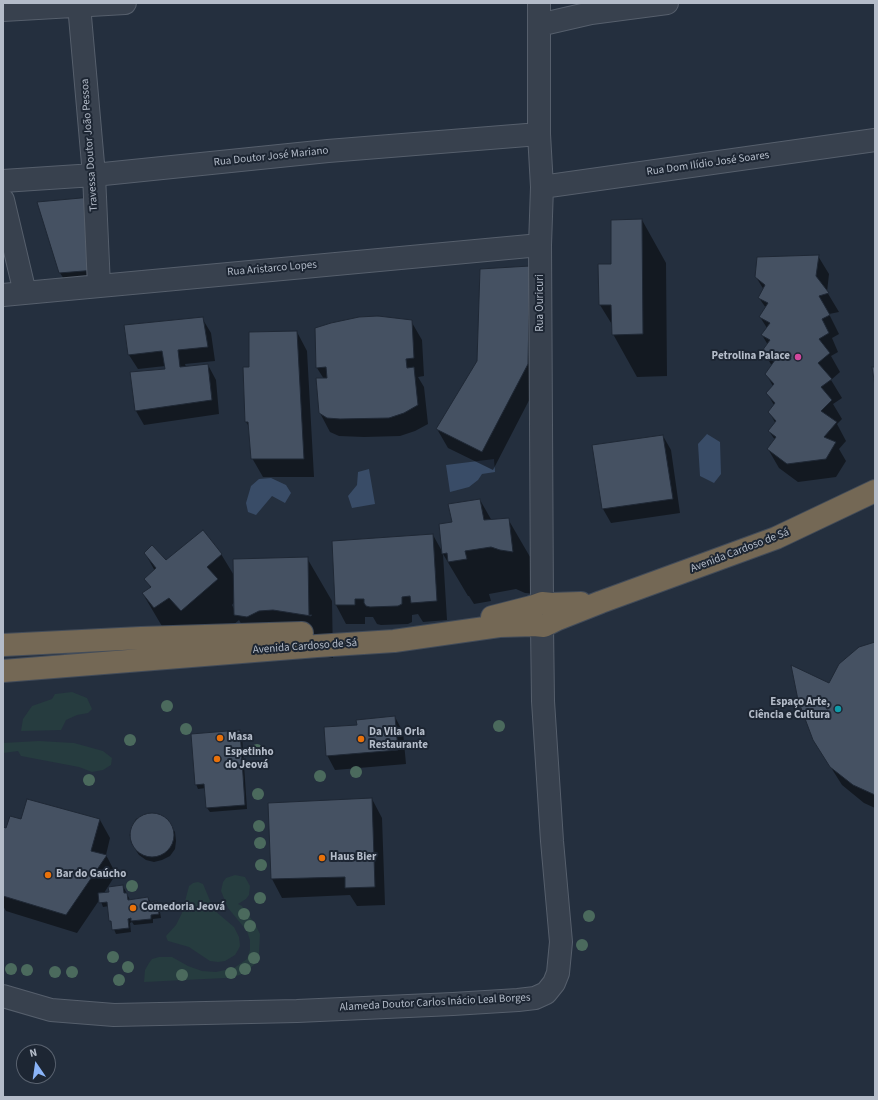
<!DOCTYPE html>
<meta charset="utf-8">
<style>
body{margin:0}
#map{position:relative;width:878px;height:1100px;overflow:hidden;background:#242f3e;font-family:"Source Sans 3",sans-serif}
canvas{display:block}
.frame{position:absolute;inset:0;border:4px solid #b4bcc9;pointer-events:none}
.north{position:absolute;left:16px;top:1044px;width:40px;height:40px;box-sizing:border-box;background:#1d2633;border:1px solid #59626f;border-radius:50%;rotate:347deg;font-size:11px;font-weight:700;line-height:16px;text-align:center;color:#b4bcc9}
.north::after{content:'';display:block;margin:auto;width:14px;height:18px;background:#8ab4f8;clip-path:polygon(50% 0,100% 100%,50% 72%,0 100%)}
</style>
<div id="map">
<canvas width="878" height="1100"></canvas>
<div class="frame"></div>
<div class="north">N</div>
</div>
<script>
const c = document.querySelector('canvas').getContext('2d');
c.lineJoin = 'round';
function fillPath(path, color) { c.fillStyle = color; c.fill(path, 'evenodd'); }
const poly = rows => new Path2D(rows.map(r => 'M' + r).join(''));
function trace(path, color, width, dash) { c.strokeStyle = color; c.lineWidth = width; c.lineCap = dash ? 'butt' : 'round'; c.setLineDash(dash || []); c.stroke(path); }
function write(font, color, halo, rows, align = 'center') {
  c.font = font + ' "Source Sans 3",sans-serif'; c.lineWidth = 4; c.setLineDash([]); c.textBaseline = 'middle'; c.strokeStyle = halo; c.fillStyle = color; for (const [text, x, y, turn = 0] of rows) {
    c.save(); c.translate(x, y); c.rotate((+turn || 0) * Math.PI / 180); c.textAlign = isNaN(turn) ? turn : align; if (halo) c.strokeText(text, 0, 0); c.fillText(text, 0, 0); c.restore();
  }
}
fillPath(poly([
 [72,692,87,698,92,709,88,713,77,715,66,720,61,730,21,731,23,719,32,706,52,699,55,694],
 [39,741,74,743,103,751,112,758,111,765,103,770,92,772,79,767,21,756,18,751,3,753,3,743],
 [235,875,245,877,250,886,249,895,246,899,238,904,242,906,255,924,260,934,259,953,254,965,240,975,225,978,144,982,145,970,149,963,152,959,159,957,172,957,188,966,202,971,216,972,234,968,247,959,250,950,250,940,247,931,228,908,221,891,223,882,226,878],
 [198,882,203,884,214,910,234,927,239,937,240,946,238,950,235,955,225,961,218,962,210,961,189,947,168,941,167,939,166,936,176,925,182,913,189,886,193,883]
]), '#263c3f');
fillPath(poly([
 [707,434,720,442,721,474,714,483,700,476,698,444],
 [494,459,495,472,482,474,478,480,469,487,450,492,446,465],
 [369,469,375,504,352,508,348,496,357,485,358,472],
 [271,478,286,485,291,493,285,503,272,496,256,515,248,512,246,503,251,486,259,479]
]), '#394c67');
fillPath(poly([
 [38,203,101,279,66,282,60,273],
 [642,220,666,263,667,376,637,377,613,334,613,326,600,305,612,265],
 [818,256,829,274,827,292,839,312,829,314,839,334,832,338,838,352,831,356,840,372,831,380,842,398,833,404,842,419,837,424,846,441,839,449,846,461,836,477,798,482,779,468,768,449,775,440,769,431,776,424,769,412,774,405,767,393,773,386,766,374,772,366,763,351,768,345,762,335,767,328,760,317,766,308,759,298,764,290,756,277],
 [540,286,538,383,493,470,448,448,437,429,478,361],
 [202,318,211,333,215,361,185,364,186,367,208,365,216,380,219,414,144,425,136,411,166,369,165,366,138,369,129,355,126,326],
 [411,321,422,340,424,376,418,377,424,387,428,424,415,431,400,436,364,437,339,436,330,432,320,413,324,379,317,368],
 [297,332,307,351,314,477,263,477,252,458,250,428,246,422,250,369],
 [663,436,671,450,680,513,611,523,603,509,594,446],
 [480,500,492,521,508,519,533,562,537,594,525,593,516,589,489,594,491,601,474,604,469,596,468,596,443,554,447,620,423,622,418,614,412,615,412,622,408,624,381,625,377,624,373,617,365,617,365,624,346,624,336,605,333,542,433,535,443,553,453,523],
 [145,553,166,561,221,554,235,577,307,558,332,601,333,658,298,652,260,657,239,620,204,649,166,633,143,594,151,588,145,579,155,571],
 [235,601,235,611,232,605],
 [875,643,875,808,864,803,842,785,813,739,830,684],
 [395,717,403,732,406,764,335,770,327,755,358,726],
 [239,731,242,736,247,809,210,812,207,808,206,788,198,789,196,784],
 [372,799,382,818,385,905,357,906,350,895,282,898,272,879,269,804],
 [152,813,160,815,167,820,175,832,176,841,175,849,170,856,162,860,154,862,146,860,139,855,131,843,130,835,132,826,136,819,144,815],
 [100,820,110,838,106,855,116,874,104,893,110,892,123,886,130,900,148,898,151,903,156,902,159,906,161,918,153,919,153,923,134,925,132,922,130,923,131,932,116,934,110,920,109,906,103,907,100,899,77,933,6,911,3,906,3,828,7,829,22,821]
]), '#0007');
const building = poly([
 [92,197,96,270,59,273,37,202,92,197],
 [642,219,643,334,612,335,611,305,599,305,598,264,611,264,611,220,642,219],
 [819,255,816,276,829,293,819,296,830,315,822,319,829,333,819,339,830,353,818,363,832,379,821,387,832,400,821,411,837,422,824,437,836,442,826,459,787,464,767,449,776,437,768,431,776,421,768,412,775,403,766,393,774,384,765,374,775,360,762,351,770,340,761,335,770,323,759,317,768,303,758,298,765,285,755,277,757,257,819,255],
 [530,266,528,364,482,452,436,429,477,361,480,269,530,266],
 [378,316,412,320,414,358,406,359,407,368,414,367,418,405,404,413,389,418,340,419,327,418,319,413,316,378,327,378,326,367,316,368,315,328,331,323,359,317,378,316],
 [203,317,208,347,178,350,180,367,208,364,212,400,135,411,130,372,165,369,162,351,128,355,124,325,203,317],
 [297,331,304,459,251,459,248,422,245,422,243,367,249,367,249,332,297,331],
 [872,367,875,367,875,386,872,367],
 [663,435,673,499,602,509,592,445,663,435],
 [480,499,484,520,509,518,513,552,500,550,491,547,465,551,467,559,448,562,447,553,442,554,439,524,452,522,448,504,480,499],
 [203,530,222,554,207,567,218,579,181,611,169,598,154,608,142,593,151,587,144,579,156,568,144,553,152,545,166,560,203,530],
 [433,534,437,601,411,603,410,596,402,597,402,604,398,606,370,607,366,606,364,603,364,599,355,599,355,605,335,605,332,541,433,534],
 [308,557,309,615,312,615,311,616,273,610,259,611,247,617,234,615,233,559,308,557],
 [875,642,875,795,853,785,830,767,813,740,798,700,791,665,829,683,839,664,859,647,875,642],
 [395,716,398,750,326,756,324,727,357,725,356,720,395,716],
 [240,730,245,805,206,808,204,784,195,785,191,734,240,730],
 [372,798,375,887,345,888,345,877,271,879,268,803,372,798],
 [27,799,100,819,91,851,107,855,66,915,3,896,3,827,6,828,10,816,21,819,27,799],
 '130 835a22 22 0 1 1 44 0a22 22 0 1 1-44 0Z',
 [123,885,124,893,127,893,128,900,148,897,149,902,157,901,159,914,151,915,151,919,131,921,131,918,128,919,129,928,112,930,111,921,109,921,107,902,99,903,98,893,109,892,108,887,123,885]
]);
fillPath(building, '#455162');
trace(building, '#1f2835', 1);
const minor = poly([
 [539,3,539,134,542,187,540,245,542,603],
 [79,5,94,175,99,286],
 [3,10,125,3],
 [539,25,591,13,667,3],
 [3,181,94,175,328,151,539,134],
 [542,187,875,140],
 [3,200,25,293],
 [3,295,540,245],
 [3,996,51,1010,114,1015,297,1011,453,1004,518,1000,535,998,546,993,554,983,558,973,561,942,552,841,543,701,542,626]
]);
const highway = poly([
 [492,617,531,607,542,603,552,604,581,603],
 [3,645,141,638,302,633],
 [3,671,317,646,394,641,499,626,534,625,544,626,558,619,601,602,776,538,875,491]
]);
trace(minor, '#565f6c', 24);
trace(highway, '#434c59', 24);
trace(minor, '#38414e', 22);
trace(highway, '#746855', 22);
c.fillStyle = '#4b6a5d';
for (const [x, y] of [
 [167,706],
 [499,726],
 [186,729],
 [130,740],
 [257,750],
 [356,772],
 [320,776],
 [89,780],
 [258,794],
 [259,826],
 [260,843],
 [261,865],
 [132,886],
 [260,898],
 [244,914],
 [589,916],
 [250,926],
 [582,945],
 [113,957],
 [254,958],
 [128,967],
 [11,969],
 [245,969],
 [27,970],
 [55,972],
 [72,972],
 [231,973],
 [182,975],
 [119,980]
]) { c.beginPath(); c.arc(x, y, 6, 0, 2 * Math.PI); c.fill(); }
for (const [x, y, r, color] of [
 [798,357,4,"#d1479c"],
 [838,709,4,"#0f9aa8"],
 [220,738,4,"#e8710a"],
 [361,739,4,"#e8710a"],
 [217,759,4,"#e8710a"],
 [322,858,4,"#e8710a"],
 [48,875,4,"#e8710a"],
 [133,908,4,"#e8710a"]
]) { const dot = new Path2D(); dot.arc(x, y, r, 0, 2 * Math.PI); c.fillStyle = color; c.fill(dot); trace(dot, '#1d2633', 1.5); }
write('11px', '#b4bcc9', '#1d2633', [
 ["Travessa Doutor João Pessoa",90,145,-94],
 ["Rua Doutor José Mariano",271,157,-6],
 ["Rua Dom Ilídio José Soares",708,164,-8],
 ["Rua Aristarco Lopes",272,269,-5],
 ["Rua Ouricuri",541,303,-90],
 ["Avenida Cardoso de Sá",740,551,-21],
 ["Avenida Cardoso de Sá",305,647,-4],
 ["Alameda Doutor Carlos Inácio Leal Borges",435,1003,-3]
]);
write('bold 11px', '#b4bcc9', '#1d2633', [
 ["Petrolina Palace",790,357,"right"],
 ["Espaço Arte,",830,703,"right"],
 ["Ciência e Cultura",830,716,"right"],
 ["Da Vila Orla",369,733],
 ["Restaurante",369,746],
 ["Masa",228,738],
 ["Espetinho",225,753],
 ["do Jeová",225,766],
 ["Haus Bier",330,858],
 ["Bar do Gaúcho",56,875],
 ["Comedoria Jeová",141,908]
], 'left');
</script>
